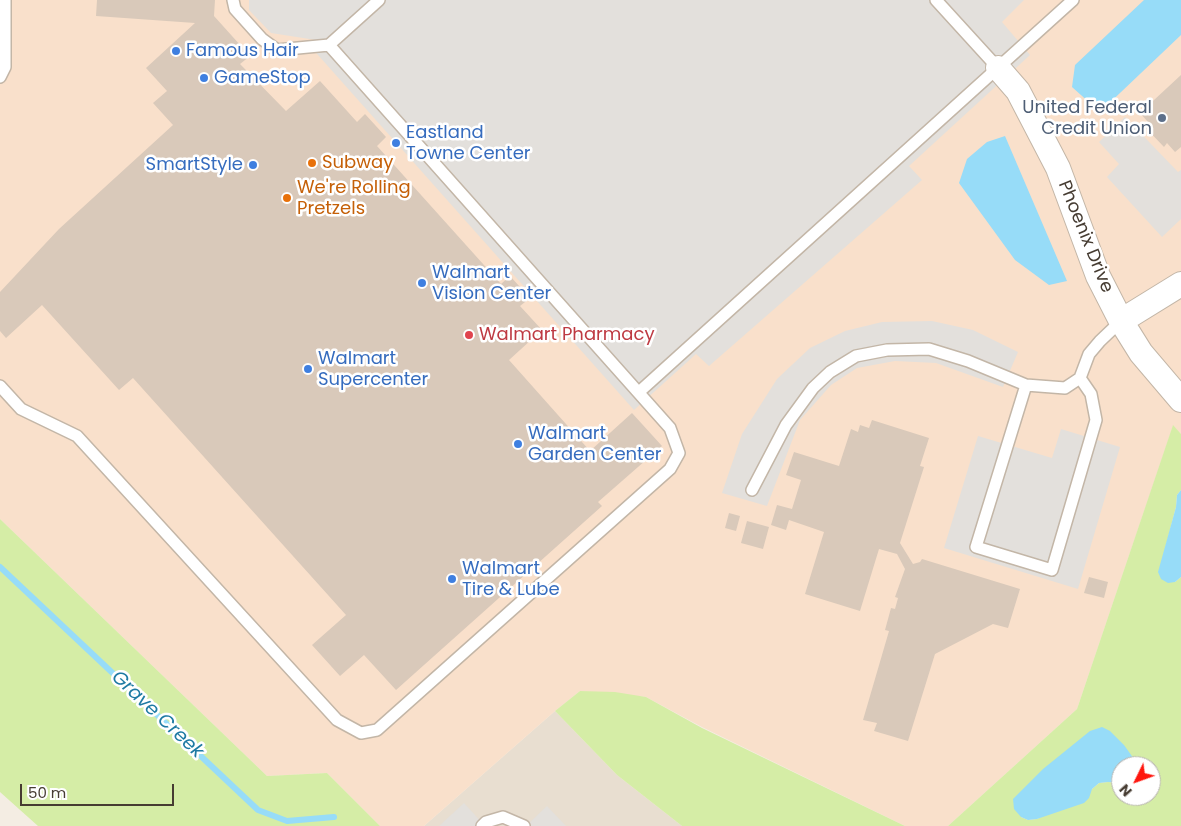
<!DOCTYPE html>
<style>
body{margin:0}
#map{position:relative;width:1181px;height:826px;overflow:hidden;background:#f4ede3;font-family:Poppins,sans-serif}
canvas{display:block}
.north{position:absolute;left:1111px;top:756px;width:50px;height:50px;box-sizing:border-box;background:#fff;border:1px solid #b5b1ad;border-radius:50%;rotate:228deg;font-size:14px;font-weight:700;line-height:20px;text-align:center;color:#463c32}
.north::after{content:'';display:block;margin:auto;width:18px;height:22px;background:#ff160e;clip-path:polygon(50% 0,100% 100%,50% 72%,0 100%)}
.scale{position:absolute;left:20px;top:784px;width:154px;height:22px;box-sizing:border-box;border:2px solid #463c32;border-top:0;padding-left:6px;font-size:15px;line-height:18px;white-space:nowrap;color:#463c32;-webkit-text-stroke:4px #fff;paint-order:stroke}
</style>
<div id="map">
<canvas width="1181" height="826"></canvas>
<div class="north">N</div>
<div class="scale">50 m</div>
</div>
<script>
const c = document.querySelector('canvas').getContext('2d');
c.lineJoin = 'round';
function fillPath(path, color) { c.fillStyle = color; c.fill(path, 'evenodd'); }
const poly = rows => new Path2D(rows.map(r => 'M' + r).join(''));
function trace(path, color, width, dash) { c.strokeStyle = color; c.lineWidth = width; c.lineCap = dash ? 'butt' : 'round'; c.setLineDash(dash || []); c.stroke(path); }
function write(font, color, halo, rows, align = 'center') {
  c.font = font + ' Poppins,sans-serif'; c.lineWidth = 5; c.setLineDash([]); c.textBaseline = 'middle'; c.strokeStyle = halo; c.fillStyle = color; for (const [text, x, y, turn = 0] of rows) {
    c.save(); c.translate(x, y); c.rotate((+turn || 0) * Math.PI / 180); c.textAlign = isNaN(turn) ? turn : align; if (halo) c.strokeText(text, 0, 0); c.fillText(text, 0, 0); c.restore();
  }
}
fillPath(poly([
 [555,711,617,775,682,826,424,826]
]), '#e8ded0');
fillPath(poly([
 [0,0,1181,0,1181,434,1173,426,1077,709,948,826,905,826,702,727,646,697,580,691,555,711,424,826,380,826,327,773,267,776,0,519]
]), '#f9e0cb');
fillPath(poly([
 [1173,425,1181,434,1181,490,1177,495,1176,507,1159,572,1175,582,1181,577,1181,826,948,826,1077,709],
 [1134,759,1136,766,1151,766,1151,796,1121,796,1121,783,1108,782,1099,783,1092,789,1037,819,1028,820,1021,817],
 [0,519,267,776,327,773,380,826,38,826,0,792],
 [580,691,615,692,646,697,702,728,905,826,682,826,617,775,555,711]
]), '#d5eda6');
fillPath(poly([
 [249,0,1024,0,1002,22,1030,55,909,166,922,180,709,366,696,354,634,410,310,46,316,40,271,33,249,10],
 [1125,117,1178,172,1181,170,1181,219,1162,237,1107,177,1119,164,1099,142],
 [932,321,973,330,1018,352,1003,387,936,363,895,361,857,368,831,385,800,420,767,506,722,493,742,434,777,379,810,348,845,331,882,322],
 [1061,429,1120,447,1078,589,944,548,978,436,1052,458],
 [464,803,485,826,439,826],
 [547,806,566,826,526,826]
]), '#e3e0dc');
fillPath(poly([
 [1144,0,1181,0,1181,35,1100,112,1072,87,1075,65],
 [1005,136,1067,281,1049,285,1015,260,959,183,967,159,987,142],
 [1181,490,1181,577,1175,582,1168,583,1161,579,1158,572,1176,507,1177,495],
 [1102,727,1110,731,1124,745,1134,759,1136,766,1121,766,1121,783,1108,782,1099,783,1092,789,1089,798,1084,803,1037,819,1028,820,1021,817,1014,809,1013,799,1043,769,1090,731]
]), '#97dcf8');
trace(poly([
 [0,567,258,810,287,821,334,817]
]), '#97dcf8', 6);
fillPath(poly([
 [97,0,215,0,214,16,250,56,240,64,286,111,320,81,357,122,365,114,386,137,377,146,501,284,510,276,530,298,520,306,542,330,509,360,590,451,632,413,662,446,598,502,602,506,396,690,364,655,340,676,312,645,346,615,133,378,119,390,42,305,6,338,0,331,0,292,59,229,173,125,153,103,167,91,146,68,195,23,96,16],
 [1181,75,1181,147,1175,152,1167,143,1164,147,1144,126,1148,122,1140,113],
 [872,420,929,438,920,466,924,467,900,543,913,564,920,562,922,559,1020,589,1008,628,993,624,935,654,908,741,874,731,877,723,863,720,889,631,885,630,891,608,895,609,898,598,895,597,905,569,897,554,879,549,860,611,805,594,824,532,789,520,786,530,771,525,777,505,792,509,801,480,786,475,794,452,839,466,851,429,858,432,860,425,869,428],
 [729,513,740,516,736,531,725,528],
 [747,521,769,527,763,549,741,543],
 [1089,577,1108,582,1104,598,1084,593]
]), '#d9c9ba');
const service = poly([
 [233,0,235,9,262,39,277,50,329,45],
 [936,0,998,68],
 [0,77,5,67,5,0],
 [1026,385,976,547,1052,570,1096,420,1091,394,1080,378],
 [0,386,21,409,77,436,337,720,361,733,377,730,670,469,679,453,670,428,329,45,379,0],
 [639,392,1073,0],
 [752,490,786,425,813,388,830,372,856,356,887,350,929,349,968,361,1026,385,1065,388,1080,378,1089,354,1100,341,1121,321],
 [482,826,486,822,503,817,524,826]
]);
const minor = poly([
 [998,68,1018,91,1058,168,1098,276,1121,321,1141,353,1181,400],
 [1121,321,1181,284]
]);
trace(service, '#c3b6a7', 14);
trace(minor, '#c3b6a7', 26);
trace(service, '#fff', 11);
trace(minor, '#fff', 24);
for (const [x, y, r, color] of [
 [176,51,5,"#3f7fe0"],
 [204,78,5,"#3f7fe0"],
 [1162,118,5,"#5c6f8a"],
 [396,143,5,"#3f7fe0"],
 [312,163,5,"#e8710a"],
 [253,165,5,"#3f7fe0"],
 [287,198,5,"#e8710a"],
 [422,283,5,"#3f7fe0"],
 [469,335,5,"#e0444e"],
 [308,369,5,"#3f7fe0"],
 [518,444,5,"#3f7fe0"],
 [452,579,5,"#3f7fe0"]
]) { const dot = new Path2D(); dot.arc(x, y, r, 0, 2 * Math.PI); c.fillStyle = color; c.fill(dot); trace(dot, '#fff', 2); }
write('18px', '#366cbe', '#fff', [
 ["Famous Hair",186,51],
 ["GameStop",214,78],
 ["Eastland",406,133],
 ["Towne Center",406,154],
 ["SmartStyle",243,165,"right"],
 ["Walmart",432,273],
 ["Vision Center",432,294],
 ["Walmart",318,359],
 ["Supercenter",318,380],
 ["Walmart",528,434],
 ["Garden Center",528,455],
 ["Walmart",462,569],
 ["Tire & Lube",462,590]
], 'left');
write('18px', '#4e5e75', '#fff', [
 ["United Federal",1152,108],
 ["Credit Union",1152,129]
], 'right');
write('18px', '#c56008', '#fff', [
 ["Subway",322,163],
 ["We're Rolling",297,188],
 ["Pretzels",297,209]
], 'left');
write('18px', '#463c32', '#fff', [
 ["Phoenix Drive",1085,237,68]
]);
write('18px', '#be3a42', '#fff', [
 ["Walmart Pharmacy",479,335]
], 'left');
write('italic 19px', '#1e7aa3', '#fff', [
 ["Grave Creek",157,715,43]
]);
</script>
